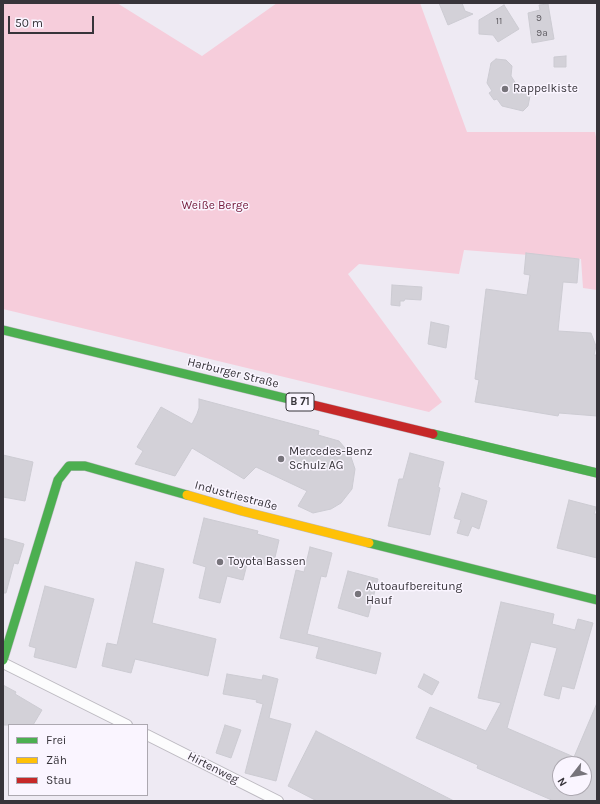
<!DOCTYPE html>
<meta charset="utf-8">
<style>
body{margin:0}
#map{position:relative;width:600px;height:804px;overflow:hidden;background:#eeeaf3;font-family:Karla,sans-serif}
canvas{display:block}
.frame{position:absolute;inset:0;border:4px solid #37343a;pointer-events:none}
.legend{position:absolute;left:8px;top:724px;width:140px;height:72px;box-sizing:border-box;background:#faf5ff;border:1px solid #aca8b0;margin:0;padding:5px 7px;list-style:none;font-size:12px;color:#37343a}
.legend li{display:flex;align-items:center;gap:8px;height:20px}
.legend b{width:20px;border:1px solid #aca8b0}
.north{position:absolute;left:552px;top:756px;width:40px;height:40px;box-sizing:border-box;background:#faf5ff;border:1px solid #aca8b0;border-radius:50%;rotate:239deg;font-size:11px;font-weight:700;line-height:16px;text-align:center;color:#37343a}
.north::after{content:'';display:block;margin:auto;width:14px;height:18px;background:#77747b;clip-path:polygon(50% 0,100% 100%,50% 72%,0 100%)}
.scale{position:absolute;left:8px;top:16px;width:86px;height:18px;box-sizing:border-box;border:2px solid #37343a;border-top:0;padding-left:5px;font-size:12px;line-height:14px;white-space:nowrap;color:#37343a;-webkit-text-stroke:3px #faf5ff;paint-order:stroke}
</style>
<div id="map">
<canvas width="600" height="804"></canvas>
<div class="frame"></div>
<ul class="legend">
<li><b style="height:5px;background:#4caf50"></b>Frei</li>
<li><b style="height:5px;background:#ffc107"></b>Zäh</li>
<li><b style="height:5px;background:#c62828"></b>Stau</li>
</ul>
<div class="north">N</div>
<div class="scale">50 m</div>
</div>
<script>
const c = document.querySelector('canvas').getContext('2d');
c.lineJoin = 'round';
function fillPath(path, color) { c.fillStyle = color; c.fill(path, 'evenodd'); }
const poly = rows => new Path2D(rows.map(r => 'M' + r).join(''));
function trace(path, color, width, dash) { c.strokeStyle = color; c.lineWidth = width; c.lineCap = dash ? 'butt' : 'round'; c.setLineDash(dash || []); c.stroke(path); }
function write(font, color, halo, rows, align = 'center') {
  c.font = font + ' Karla,sans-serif'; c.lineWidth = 3; c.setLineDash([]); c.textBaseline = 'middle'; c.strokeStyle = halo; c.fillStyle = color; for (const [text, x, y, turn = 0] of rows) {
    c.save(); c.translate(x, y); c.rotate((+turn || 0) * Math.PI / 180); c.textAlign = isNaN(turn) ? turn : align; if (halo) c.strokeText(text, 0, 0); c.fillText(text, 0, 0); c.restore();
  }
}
fillPath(poly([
 [3,3,117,3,202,56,277,3,420,3,467,132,595,132,597,142,597,290,583,288,581,259,464,250,459,274,359,264,348,274,442,402,429,412,3,309]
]), '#f6cddb');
const building = poly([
 [439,3,462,3,465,11,473,14,448,25,439,3],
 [548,4,554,39,532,43,528,13,540,10,539,5,548,4],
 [504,5,519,29,498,42,493,35,479,34,479,20,504,5],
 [566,56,566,67,554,67,554,57,566,56],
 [496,59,506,60,512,66,511,76,518,87,525,90,530,96,528,106,523,111,502,106,497,99,494,100,489,93,492,91,487,83,491,63,496,59],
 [526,253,579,259,577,283,563,282,558,331,591,333,596,346,594,355,597,355,597,416,559,413,558,416,475,402,479,380,475,379,486,289,527,295,530,275,524,274,526,253],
 [392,285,422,287,421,300,405,299,404,301,400,301,400,306,391,305,392,285],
 [431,322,449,326,446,348,428,344,431,322],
 [199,399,319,431,318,435,339,441,350,454,355,469,352,489,341,503,331,509,313,513,298,506,307,491,256,467,244,479,192,448,175,476,135,464,143,451,137,447,161,407,192,424,197,414,199,408,199,399],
 [410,453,444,462,438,487,440,488,430,535,388,526,399,479,403,479,410,453],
 [3,455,33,462,25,501,3,497,3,455],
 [462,493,487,501,479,529,472,526,468,536,457,533,461,520,454,518,462,493],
 [569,500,596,507,594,514,597,514,597,558,557,548,569,500],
 [204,518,258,531,257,534,279,540,273,566,248,560,243,580,227,576,220,603,199,598,206,567,193,563,204,518],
 [3,538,24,544,18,564,14,563,6,593,3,593,3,538],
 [310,547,332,553,326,577,321,576,307,634,381,653,376,674,316,658,319,647,280,638,296,570,304,572,310,547],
 [136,562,164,569,152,623,216,639,208,676,135,659,131,673,102,666,107,643,117,645,136,562],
 [348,571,378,579,368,617,338,608,348,571],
 [45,586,94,599,76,668,34,657,36,648,29,646,45,586],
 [501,602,554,614,552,624,575,630,578,619,593,623,574,689,562,686,559,699,544,695,557,648,531,642,507,728,574,757,597,703,597,801,554,801,477,768,478,765,416,738,430,707,486,731,501,703,478,698,501,602],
 [560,764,584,764,584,788,554,788,560,773,560,764],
 [227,674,262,680,263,675,278,679,269,718,291,724,276,781,245,773,263,704,256,702,257,700,223,694,227,674],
 [424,674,439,682,432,695,418,687,424,674],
 [3,685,16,692,15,694,42,710,33,725,3,725,3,685],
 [225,725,241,730,231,758,216,753,225,725],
 [316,731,454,801,317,801,288,786,316,731]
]);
fillPath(building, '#d3d1d8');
trace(building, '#cccbd2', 1);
const street = poly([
 [3,663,127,725],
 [147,735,278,801]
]);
const fast = poly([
 [3,330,297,401],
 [433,434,597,473],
 [369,543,597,600],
 [3,660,58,480,69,466,85,466,187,495]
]);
const slow = poly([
 [187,495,242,511,369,543]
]);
const jam = poly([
 [297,401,433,434]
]);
trace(street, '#bcb9c0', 12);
trace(fast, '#bcb9c0', 10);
trace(slow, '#bcb9c0', 10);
trace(jam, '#bcb9c0', 10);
trace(street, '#fcfcfd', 10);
trace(fast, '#4caf50', 9);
trace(slow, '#ffc107', 9);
trace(jam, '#c62828', 9);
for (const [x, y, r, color] of [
 [505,89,4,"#77747b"],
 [281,459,4,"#77747b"],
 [220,562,4,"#77747b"],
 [358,594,4,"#77747b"]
]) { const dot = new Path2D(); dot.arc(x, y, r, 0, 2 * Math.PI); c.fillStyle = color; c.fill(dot); trace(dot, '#faf5ff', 1.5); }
write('10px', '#605d63', null, [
 ["9",539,18],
 ["11",499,21],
 ["9a",542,33]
]);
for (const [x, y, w] of [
 [300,402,28]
]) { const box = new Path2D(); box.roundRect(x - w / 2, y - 9, w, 18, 3); c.fillStyle = '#faf5ff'; c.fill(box); trace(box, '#37343a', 1); }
write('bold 11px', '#37343a', null, [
 ["B 71",300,402]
]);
write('12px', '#37343a', '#faf5ff', [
 ["Rappelkiste",513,89],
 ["Mercedes-Benz",289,452],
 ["Schulz AG",289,466],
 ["Toyota Bassen",228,562],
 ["Autoaufbereitung",366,587],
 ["Hauf",366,601]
], 'left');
write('12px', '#741b3c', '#faf5ff', [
 ["Weiße Berge",215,206]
]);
write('12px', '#37343a', '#faf5ff', [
 ["Harburger Straße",233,373,14],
 ["Industriestraße",236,496,15],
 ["Hirtenweg",213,768,27]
]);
</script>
